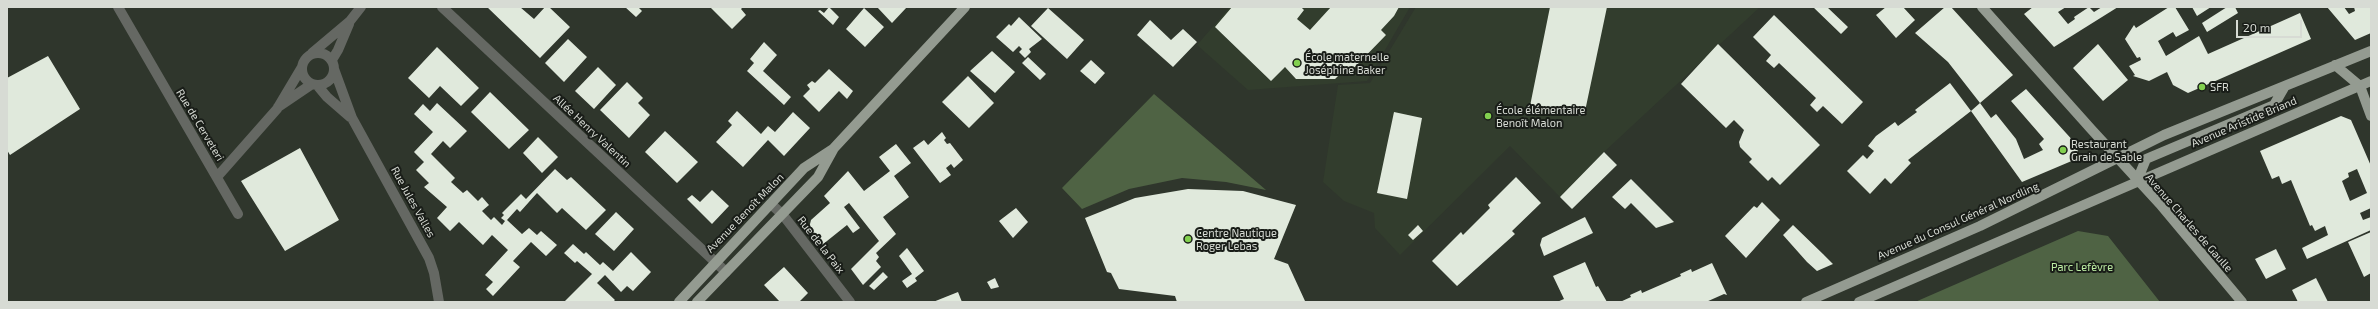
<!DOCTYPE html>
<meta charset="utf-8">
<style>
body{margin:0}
#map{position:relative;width:2378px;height:309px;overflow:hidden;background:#2f362c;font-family:"Exo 2",sans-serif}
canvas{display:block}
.frame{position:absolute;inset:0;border:8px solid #d7dbd4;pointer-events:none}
.scale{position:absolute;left:2236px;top:20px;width:66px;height:18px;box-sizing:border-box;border:2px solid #d7dbd4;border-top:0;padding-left:5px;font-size:12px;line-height:14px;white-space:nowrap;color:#d7dbd4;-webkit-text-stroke:3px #191d18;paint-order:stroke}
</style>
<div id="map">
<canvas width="2378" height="309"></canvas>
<div class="frame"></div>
<div class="scale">20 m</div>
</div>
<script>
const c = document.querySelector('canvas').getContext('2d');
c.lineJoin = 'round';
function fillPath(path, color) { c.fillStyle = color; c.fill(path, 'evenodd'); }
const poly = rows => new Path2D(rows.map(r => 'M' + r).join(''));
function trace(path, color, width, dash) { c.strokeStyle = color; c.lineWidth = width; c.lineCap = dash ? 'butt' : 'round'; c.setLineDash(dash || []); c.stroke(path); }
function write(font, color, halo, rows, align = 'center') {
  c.font = font + ' "Exo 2",sans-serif'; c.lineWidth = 4; c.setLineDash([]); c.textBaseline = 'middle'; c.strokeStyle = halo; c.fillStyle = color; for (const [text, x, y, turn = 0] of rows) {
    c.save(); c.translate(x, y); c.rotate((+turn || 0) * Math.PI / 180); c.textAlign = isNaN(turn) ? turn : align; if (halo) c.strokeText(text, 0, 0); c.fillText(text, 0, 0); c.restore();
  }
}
fillPath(poly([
 [1230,7,1410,7,1367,81,1248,90,1197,45],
 [1416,7,1760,7,1604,152,1560,197,1510,146,1400,255,1375,228,1374,213,1344,201,1323,182,1338,85,1370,83]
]), '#323d2d');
fillPath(poly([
 [1154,94,1266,190,1226,182,1182,178,1129,189,1082,209,1062,188],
 [2078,231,2108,236,2160,302,1915,302]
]), '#4f6344');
fillPath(poly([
 [487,7,520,7,534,19,545,7,549,7,570,27,540,58],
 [625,7,638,7,642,11,636,17],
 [710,7,743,7,741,9,746,15,732,29],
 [829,7,839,17,833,25,818,11,820,10,824,13],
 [877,7,907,7,892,23],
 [1232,7,1301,7,1304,10,1297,19,1310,30,1331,7,1399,7,1394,16,1381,30,1386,35,1352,70,1347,67,1335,79,1296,79,1285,67,1271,81,1215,27],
 [1550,7,1607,7,1584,116,1530,106],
 [1813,7,1827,7,1848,27,1841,34],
 [1886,7,1903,7,1915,20,1896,38,1876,15],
 [1945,7,1951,7,2013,75,1980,103,1948,62,1915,33],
 [2033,7,2066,7,2058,12,2068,24,2075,19,2074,17,2089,7,2094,12,2102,7,2118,7,2054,47,2024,14],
 [2169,7,2175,7,2189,30,2176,37,2173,32,2158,41,2166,56,2199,36,2208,54,2300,13,2311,39,2188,93,2173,85,2167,72,2149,81,2133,76,2135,75,2129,66,2141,60,2140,57,2137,58,2125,39,2134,25,2136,28],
 [2192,7,2211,7,2197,16],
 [2227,7,2235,7,2238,13,2207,32,2202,23],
 [2327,7,2344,7,2349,14,2355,11,2354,7,2371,7,2371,33,2355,40],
 [864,8,884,27,865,47,846,29],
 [1048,8,1084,40,1067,59,1031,26],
 [1774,15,1863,102,1842,124,1823,106,1817,112,1810,105,1816,98,1779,63,1774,68,1766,61,1771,55,1753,37],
 [1019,17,1042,39,1029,49,1031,52,1025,58,1019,52,1022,49,1019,46,1013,52,996,37,1009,24,1011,26],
 [1150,20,1171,40,1183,29,1197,42,1173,67,1137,35],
 [568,39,587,57,564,82,545,63],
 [764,42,777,55,763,71,791,97,784,105,747,71,754,63,750,59],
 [1718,44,1820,145,1780,185,1772,177,1768,181,1749,162,1752,159,1740,147,1739,142,1744,130,1734,120,1726,128,1681,84],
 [2098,44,2128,80,2103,101,2073,68],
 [437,47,479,88,461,106,440,86,429,98,408,78],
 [992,51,1015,72,995,93,970,71],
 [48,56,80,109,10,155,7,150,7,78],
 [1028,57,1046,74,1040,80,1022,63],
 [1091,60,1105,73,1095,84,1080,71],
 [598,67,616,85,594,109,575,91],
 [829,69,853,91,847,99,839,91,819,112,803,96,810,89,807,85,812,81,815,83],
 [968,76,994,103,969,128,942,102],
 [627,82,643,98,638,103,650,115,629,138,600,110],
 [1950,83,1971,111,1908,160,1911,163,1891,184,1885,178,1870,194,1847,171,1863,155,1867,159,1874,151,1868,146,1876,136,1895,122,1898,126,1917,112,1915,110],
 [2026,89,2076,144,2078,152,2074,160,2022,182,1971,111,1980,103,1991,118,1996,114,2016,139,2024,159,2043,150,2039,144,2044,139,2011,101],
 [490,92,529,130,509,149,471,112],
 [437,103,467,131,450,148,443,141,431,154,455,178,451,182,463,193,467,190,478,201,482,197,489,205,482,211,491,220,494,217,502,225,505,221,501,218,504,215,502,213,521,194,526,199,555,169,567,180,571,177,606,210,586,230,562,208,557,213,537,193,520,212,517,209,507,220,522,234,529,228,537,235,541,231,557,245,546,256,531,242,513,261,520,267,493,296,486,289,493,282,485,275,508,250,492,235,483,245,459,222,450,231,437,218,447,207,424,187,429,183,416,170,424,162,414,152,433,132,414,114,423,104,430,111],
 [737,111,761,134,768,126,775,132,793,112,810,128,784,156,768,140,743,167,716,142,732,125,728,121],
 [1394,112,1422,118,1407,199,1377,193],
 [2341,116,2351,120,2371,166,2371,208,2360,213,2363,220,2371,217,2371,230,2307,259,2302,248,2328,235,2325,226,2315,231,2312,225,2310,226,2291,180,2282,184,2279,176,2272,179,2260,151],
 [2357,169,2367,193,2350,201,2342,181,2349,177,2348,173],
 [665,131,698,162,677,183,645,152],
 [942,132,946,138,944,140,947,144,950,143,963,160,954,168,951,164,946,168,951,175,940,183,913,148,924,140,928,145],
 [538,137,558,157,542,173,523,153],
 [896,144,911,163,894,176,909,197,883,217,896,234,876,253,879,257,876,261,881,267,863,285,851,269,879,241,849,203,844,207,860,228,853,233,847,225,822,245,809,228,811,220,830,203,824,196,848,171,864,191,890,171,879,157],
 [300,148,339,220,285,251,241,181],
 [1604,152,1617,165,1572,209,1560,197],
 [1516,177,1541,203,1512,231,1515,234,1457,286,1432,261,1461,232,1463,235,1490,208,1488,205],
 [1631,179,1674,222,1656,228,1631,203,1625,209,1612,197],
 [1188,189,1243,191,1296,205,1274,259,1288,264,1305,301,1177,302,1175,296,1119,289,1111,273,1107,272,1085,218,1135,198],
 [712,190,729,206,712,224,687,199,692,195,700,202],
 [1762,202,1780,220,1746,258,1725,236,1754,206,1757,208],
 [1016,208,1028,222,1013,238,999,221],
 [616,212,634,229,614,251,595,234],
 [1585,217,1593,233,1544,256,1540,245,1542,238],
 [1418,225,1423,231,1413,240,1408,235],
 [1793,225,1823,254,1833,264,1817,271,1807,262,1783,235],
 [2371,232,2371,273,2364,277,2348,242],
 [573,244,584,254,586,252,600,265,603,262,613,271,631,252,651,272,633,291,627,286,621,292,605,275,597,283,615,300,613,302,564,302,592,274,577,261,575,263,564,253],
 [907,248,924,271,915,278,917,281,907,288,902,281,912,274,899,256],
 [2276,249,2286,269,2266,279,2255,259],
 [1585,262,1596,287,1598,286,1607,302,1557,302,1564,299,1553,276],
 [1712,263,1727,295,1724,294,1706,302,1620,302,1631,297,1630,295,1641,290,1642,293,1681,276,1680,274,1691,269,1692,272],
 [784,267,808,293,799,302,780,302,764,285],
 [883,272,888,277,874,290,869,286],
 [995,278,999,287,991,289,987,282],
 [2316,278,2328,302,2298,302,2292,290],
 [958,292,962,302,933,302]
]), '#e0e9dc');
trace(poly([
 [118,7,238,214],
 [442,7,726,272],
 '302 69a16 16 0 1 1 32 0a16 16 0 1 1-32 0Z',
 [312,53,350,21,361,7],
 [332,60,338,50,349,24],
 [334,69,352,118,429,258,434,273,439,302],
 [317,85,327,97,350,117],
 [278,107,312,84],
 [217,177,277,109,302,67],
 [771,204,783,215,850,302]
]), '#656863', 10);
trace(poly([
 [1982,7,2091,129,2160,204,2242,302],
 [2335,65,2360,86],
 [2360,86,2371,116],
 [2137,181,2146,159,2274,105,2285,86],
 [679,302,804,168,833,149],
 [697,302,818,177,834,148,965,7],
 [1806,302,1980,226,2164,135,2371,51],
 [1859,302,2371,81]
]), '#949b91', 10);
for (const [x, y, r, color] of [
 [1297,63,4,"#82d04f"],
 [2202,87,4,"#82d04f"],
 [1488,116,4,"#82d04f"],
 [2063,150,4,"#82d04f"],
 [1188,239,4,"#82d04f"]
]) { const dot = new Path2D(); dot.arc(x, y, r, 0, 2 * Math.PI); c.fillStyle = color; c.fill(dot); trace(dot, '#191d18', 1.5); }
write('11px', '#d7dbd4', '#191d18', [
 ["École maternelle",1305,57],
 ["Joséphine Baker",1305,70],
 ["SFR",2210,87],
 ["École élémentaire",1496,110],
 ["Benoît Malon",1496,123],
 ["Restaurant",2071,144],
 ["Grain de Sable",2071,157],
 ["Centre Nautique",1196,233],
 ["Roger Lebas",1196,246]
], 'left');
write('11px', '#d7dbd4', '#191d18', [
 ["Avenue Aristide Briand",2244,122,-23],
 ["Rue de Cerveteri",200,125,59],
 ["Allée Henry Valentin",592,131,43],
 ["Rue Jules Valles",413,202,61],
 ["Avenue Benoît Malon",745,213,-46],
 ["Avenue du Consul Général Nordling",1958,221,-24],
 ["Avenue Charles de Gaulle",2189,223,49],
 ["Rue de la Paix",821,245,52]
]);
write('11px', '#beeea4', '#191d18', [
 ["Parc Lefèvre",2082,267]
]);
</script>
